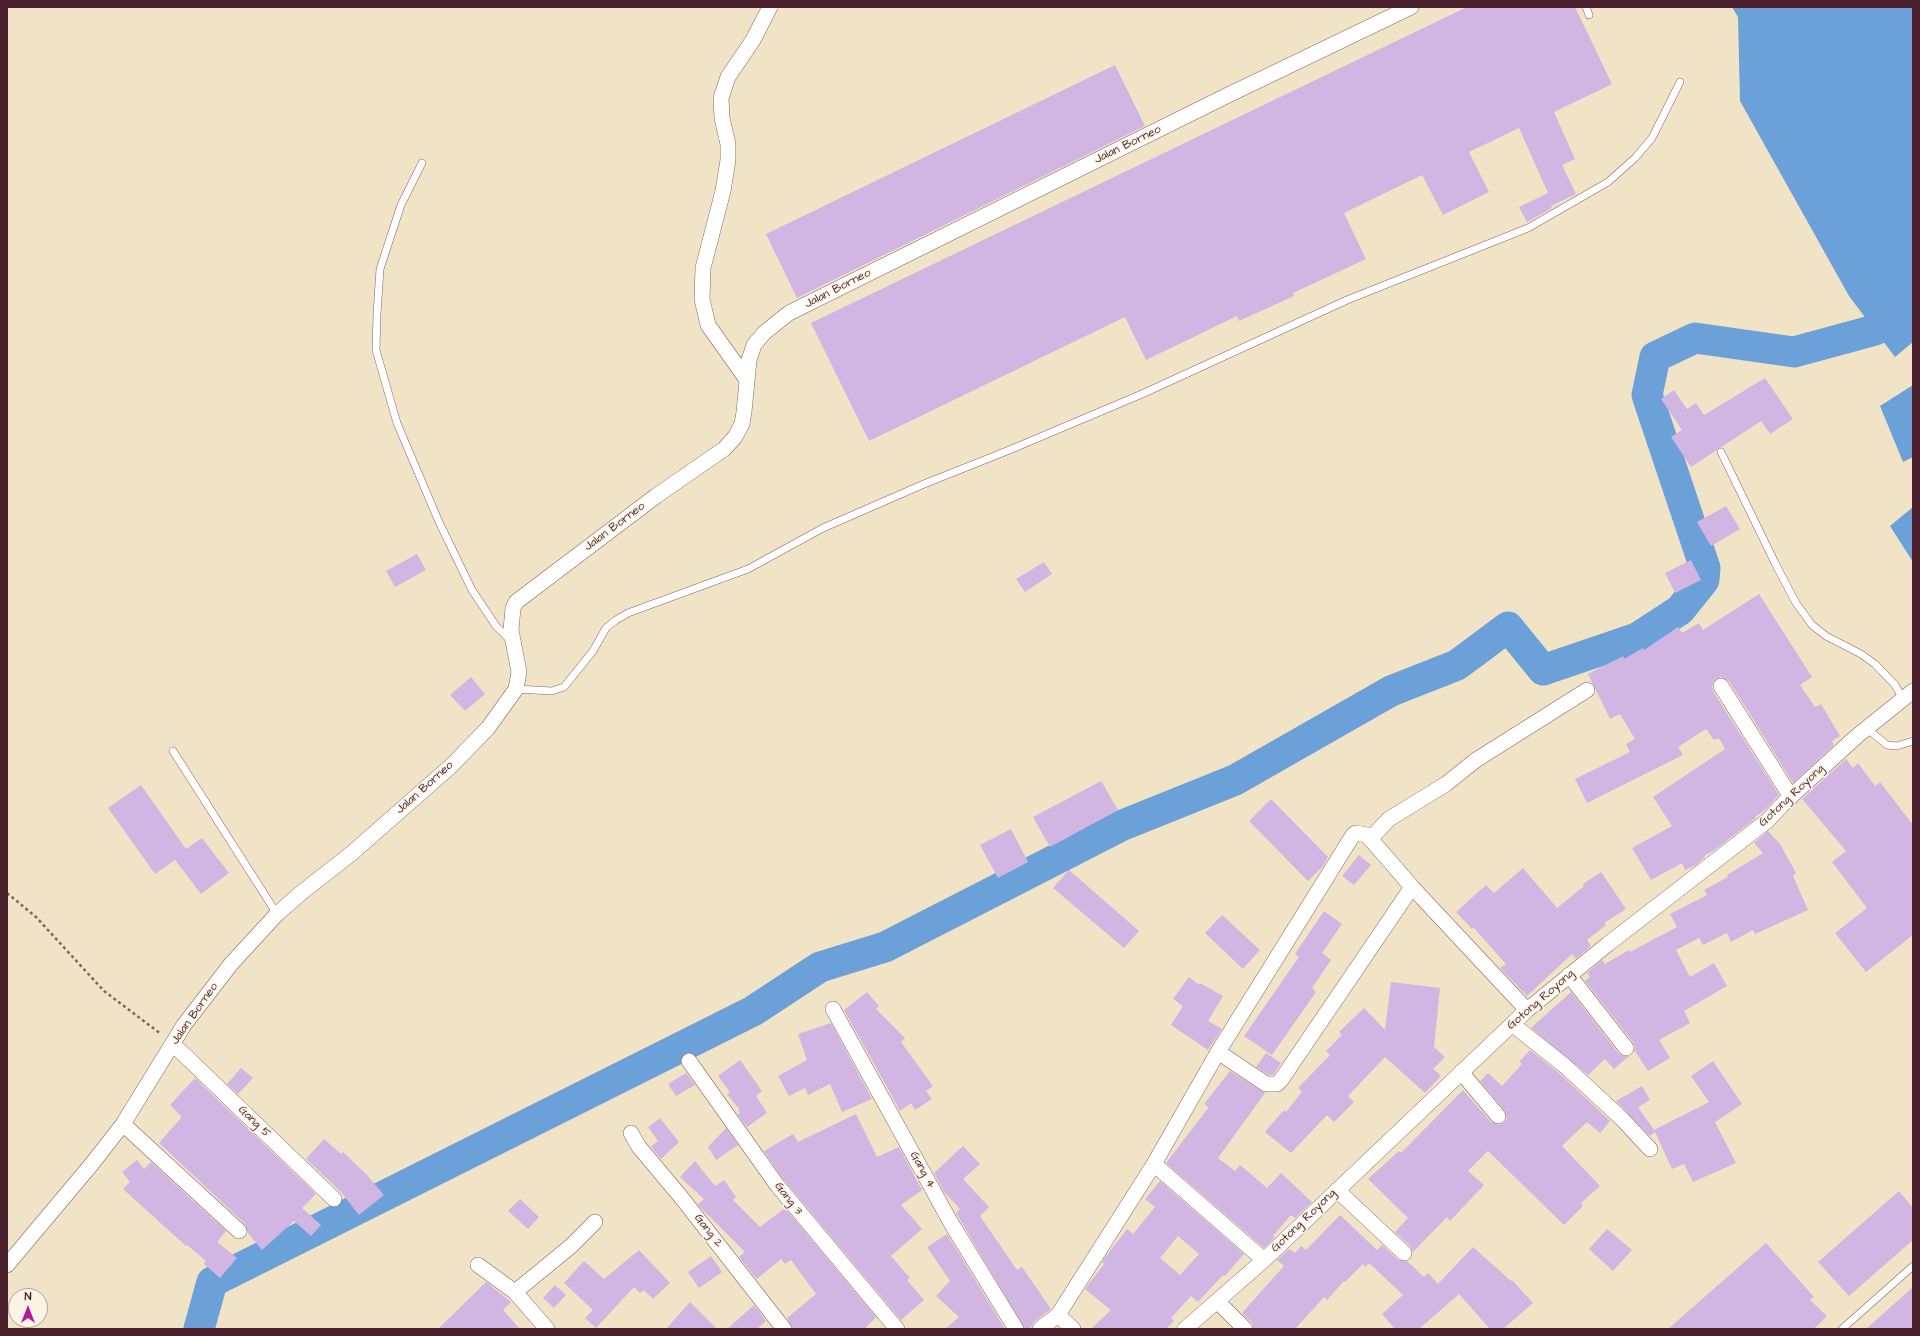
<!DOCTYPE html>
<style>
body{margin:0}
#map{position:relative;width:1920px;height:1336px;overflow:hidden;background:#f1e4c6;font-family:"Architects Daughter",sans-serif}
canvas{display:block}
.frame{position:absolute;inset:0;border:8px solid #4a1f2b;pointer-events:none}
.north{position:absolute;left:8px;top:1288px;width:40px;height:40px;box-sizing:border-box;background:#fcf5e5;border:1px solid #b59f9b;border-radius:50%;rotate:0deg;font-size:11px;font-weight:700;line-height:16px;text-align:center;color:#4a1f2b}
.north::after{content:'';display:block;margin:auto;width:14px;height:18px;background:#b5179e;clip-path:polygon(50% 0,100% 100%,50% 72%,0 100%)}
</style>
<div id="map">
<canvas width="1920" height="1336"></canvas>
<div class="frame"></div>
<div class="north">N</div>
</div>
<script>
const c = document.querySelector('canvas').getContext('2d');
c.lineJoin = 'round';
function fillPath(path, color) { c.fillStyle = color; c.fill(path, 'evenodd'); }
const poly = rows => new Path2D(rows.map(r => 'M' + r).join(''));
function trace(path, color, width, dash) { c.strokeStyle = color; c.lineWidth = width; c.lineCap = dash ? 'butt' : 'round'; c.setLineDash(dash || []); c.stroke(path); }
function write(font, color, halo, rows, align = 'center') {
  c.font = font + ' "Architects Daughter",sans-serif'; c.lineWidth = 3; c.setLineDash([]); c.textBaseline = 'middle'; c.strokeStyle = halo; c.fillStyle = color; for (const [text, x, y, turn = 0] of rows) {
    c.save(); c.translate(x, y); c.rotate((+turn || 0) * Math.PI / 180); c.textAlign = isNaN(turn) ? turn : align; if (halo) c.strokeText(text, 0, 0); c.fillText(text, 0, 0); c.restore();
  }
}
fillPath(poly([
 [1732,7,1913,7,1913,342,1895,357,1849,296,1740,101,1738,17],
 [1913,385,1913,457,1903,462,1880,406],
 [1913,507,1913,562,1890,526]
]), '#6ba0d8');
trace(poly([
 [199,1329,212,1282,753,1011,820,967,885,947,1123,825,1235,780,1391,691,1457,665,1508,627,1543,670,1637,638,1680,610,1704,580,1705,568,1647,395,1655,357,1695,338,1794,352,1875,330,1913,283]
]), '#6ba0d8', 31);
fillPath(poly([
 [1467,7,1575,7,1612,84,1554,112,1575,159,1562,165,1576,194,1551,206,1552,208,1527,222,1519,207,1548,193,1519,128,1469,152,1489,192,1443,215,1422,175,1344,213,1366,259,1293,293,1294,296,1239,321,1237,316,1146,360,1125,317,869,441,811,323],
 [1115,65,1145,126,797,298,766,234],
 [1765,378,1793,419,1770,434,1761,421,1691,467,1671,437,1682,430,1661,399,1674,390,1687,409,1696,403,1704,415],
 [1726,506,1740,529,1711,546,1697,522],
 [417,554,426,570,395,587,386,571],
 [1691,560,1701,580,1675,593,1665,573],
 [1044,562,1052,574,1025,592,1016,579],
 [1759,594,1812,677,1800,685,1815,707,1821,704,1840,736,1832,741,1834,745,1793,783,1729,681,1721,677,1716,679,1712,686,1713,691,1779,795,1767,808,1755,817,1756,818,1716,849,1704,856,1705,857,1696,865,1685,870,1682,863,1651,880,1632,848,1672,826,1653,797,1725,749,1719,738,1714,740,1706,729,1678,747,1683,755,1587,803,1575,779,1630,752,1626,744,1635,739,1620,714,1610,719,1588,674,1623,656,1624,659,1643,648,1644,650,1678,627,1682,633,1699,623,1703,630],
 [471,677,485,694,465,711,450,695],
 [1846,759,1853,768,1858,763,1875,786,1880,782,1913,825,1913,935,1866,972,1835,933,1867,908,1832,862,1846,851,1802,799],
 [1101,781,1118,810,1050,847,1033,817],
 [141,785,186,849,202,838,229,873,201,894,175,860,155,874,108,808],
 [1271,799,1328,857,1323,866,1308,881,1249,821],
 [1011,829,1028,862,998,878,980,845],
 [1768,831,1780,844,1796,873,1793,876,1808,910,1755,934,1753,930,1731,942,1727,933,1703,945,1699,938,1676,950,1690,977,1714,963,1727,986,1684,1011,1690,1023,1659,1040,1670,1058,1648,1071,1635,1051,1634,1052,1635,1047,1633,1042,1585,981,1590,977,1587,973,1602,960,1605,964,1629,950,1630,952,1677,927,1670,914,1707,895,1704,890,1728,877,1727,875,1763,853,1754,843],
 [1359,855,1371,865,1354,885,1342,876],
 [1523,868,1557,908,1584,886,1583,884,1601,872,1626,909,1604,923,1606,925,1587,940,1591,946,1576,959,1572,954,1527,996,1500,968,1506,964,1473,927,1472,929,1456,912,1486,885,1494,893],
 [1069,870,1139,931,1124,948,1053,888],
 [1324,911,1342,924,1322,953,1331,960,1312,988,1316,992,1272,1055,1244,1036,1299,957,1295,954],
 [1222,915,1260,950,1243,969,1205,933],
 [1189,977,1199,985,1200,983,1223,996,1208,1021,1222,1029,1208,1050,1171,1025,1183,1006,1173,999],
 [1391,982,1440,988,1434,1047,1445,1057,1433,1069,1441,1076,1425,1093,1385,1057,1348,1096,1354,1102,1334,1122,1327,1115,1291,1153,1265,1132,1284,1110,1286,1112,1302,1092,1298,1088,1330,1055,1326,1051,1342,1035,1339,1032,1364,1008,1385,1030],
 [867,992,879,1006,876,1009,905,1038,901,1042,933,1086,926,1091,932,1099,915,1110,911,1103,900,1111,898,1107,844,1010],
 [1571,992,1619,1054,1623,1056,1629,1056,1614,1069,1605,1059,1588,1075,1531,1028],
 [831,1023,872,1099,842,1112,830,1084,808,1095,805,1088,789,1096,778,1076,807,1060,798,1034],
 [1530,1050,1559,1073,1610,1121,1600,1133,1587,1122,1562,1146,1600,1186,1581,1203,1583,1206,1564,1225,1488,1151,1468,1171,1484,1185,1450,1221,1447,1217,1413,1252,1410,1246,1395,1232,1408,1218,1368,1179,1399,1151,1401,1153,1463,1090,1491,1122,1499,1125,1503,1123,1507,1119,1505,1111,1480,1081,1488,1073,1502,1086,1522,1064,1519,1062],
 [1266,1053,1281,1063,1273,1075,1269,1075,1256,1067],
 [740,1060,762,1091,756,1096,767,1113,747,1127,738,1115,740,1113,738,1111,740,1110,727,1094,730,1092,718,1076],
 [1713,1061,1742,1104,1715,1122,1736,1163,1693,1182,1684,1164,1672,1169,1655,1132,1650,1136,1616,1101,1642,1086,1650,1100,1638,1107,1654,1130,1709,1102,1691,1076],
 [241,1068,253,1078,238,1094,227,1084],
 [1230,1071,1265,1093,1218,1158,1235,1171,1240,1165,1267,1188,1281,1173,1312,1202,1295,1218,1291,1215,1273,1236,1275,1237,1264,1248,1166,1163,1209,1107,1204,1104],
 [686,1073,695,1085,676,1096,668,1084],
 [195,1078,316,1194,302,1208,321,1225,311,1236,294,1221,262,1250,248,1233,245,1224,159,1143,181,1118,181,1116,170,1105],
 [856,1114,877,1157,899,1147,922,1190,901,1205,922,1229,891,1256,910,1278,907,1280,924,1300,901,1320,784,1180,764,1151,793,1134,798,1142],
 [660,1118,679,1142,661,1159,651,1147,658,1141,648,1127],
 [726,1128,738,1145,716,1160,708,1147],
 [324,1139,341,1154,343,1152,367,1175,384,1195,359,1215,341,1192,306,1159],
 [963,1146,980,1164,963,1179,989,1207,980,1216,1017,1270,1022,1267,1051,1309,1034,1322,1030,1329,1025,1329,956,1213,960,1209,944,1192,934,1173],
 [137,1160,144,1169,151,1162,226,1231,217,1242,237,1258,220,1278,204,1264,206,1261,187,1245,186,1246,123,1189,130,1182,122,1172],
 [695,1161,715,1186,724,1180,736,1197,733,1200,760,1227,785,1208,876,1317,864,1329,793,1329,787,1318,816,1294,791,1260,785,1264,781,1259,757,1279,739,1257,745,1252,700,1207,698,1204,704,1199,680,1177],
 [1160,1181,1244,1254,1225,1276,1223,1275,1198,1302,1191,1296,1171,1318,1174,1321,1166,1329,1091,1329,1111,1310,1085,1289,1104,1264,1102,1262,1107,1255,1127,1229,1133,1234,1155,1207,1145,1199],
 [1178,1236,1199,1254,1180,1275,1160,1258],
 [1899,1191,1913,1208,1913,1240,1849,1296,1818,1262],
 [520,1199,539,1217,528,1229,508,1211],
 [1340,1215,1377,1250,1382,1245,1398,1260,1407,1261,1424,1277,1428,1273,1438,1284,1473,1247,1511,1281,1512,1280,1533,1303,1503,1329,1490,1329,1459,1294,1419,1329,1395,1329,1382,1314,1403,1295,1369,1263,1365,1267,1363,1264,1345,1282,1344,1281,1327,1300,1324,1297,1295,1329,1254,1329,1252,1323,1242,1313,1284,1266,1277,1260,1289,1249,1295,1253,1301,1246,1306,1250],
 [1607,1229,1632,1250,1613,1271,1589,1249],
 [947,1234,1005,1329,945,1329,959,1317,936,1296,950,1281,927,1247],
 [1766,1243,1814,1297,1810,1300,1827,1316,1814,1329,1668,1329],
 [639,1250,670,1283,653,1299,644,1290,640,1293,634,1287,596,1328,585,1318,593,1310,564,1283,584,1261,604,1279],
 [711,1256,722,1272,699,1288,688,1272],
 [486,1282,511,1302,503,1310,520,1329,438,1329],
 [555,1285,566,1295,554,1308,543,1298],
 [1913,1287,1913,1329,1866,1329],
 [690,1302,717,1329,666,1329],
 [754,1305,766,1321,757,1329,727,1329]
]), '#d1b5e2');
const lane = poly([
 [1586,7,1589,15],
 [422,163,401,205,380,269,377,314,376,350,397,423,439,522,472,590,496,626,511,641],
 [1721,452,1775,563,1796,603,1812,625,1826,636,1861,654,1875,664,1895,685,1903,699],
 [516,689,552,691,564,687,593,651,606,628,616,620,628,613,748,569,823,528,924,484,1007,451,1142,394,1347,300,1528,228,1608,182,1635,158,1652,138,1680,82],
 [1866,728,1887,745,1897,746,1913,741],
 [173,751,277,914],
 [1842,1329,1913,1266]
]);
const street = poly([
 [747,380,708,325,702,299,703,268,723,191,728,160,728,144,722,118,721,98,728,77,753,40,770,7],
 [1721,686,1791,797],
 [1370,839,1389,819,1446,784,1476,760,1587,690],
 [1569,975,1626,1048],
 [833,1009,951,1223,1016,1329],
 [1512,1024,1565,1066,1622,1119,1650,1149],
 [173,1044,334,1199],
 [1218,1052,1266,1084,1277,1084,1281,1080,1412,887],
 [689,1061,777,1185,897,1329],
 [1461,1072,1498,1116],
 [123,1124,239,1231],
 [631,1133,639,1147,681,1197,784,1329],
 [1154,1164,1264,1260],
 [1337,1190,1404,1253],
 [7,1265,91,1165,123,1124,184,1025,231,964,277,914,301,893,352,853,451,766,488,728,516,689,519,672,511,630,513,608,516,602,656,496,724,449,735,437,742,424,744,412,749,360,754,345,764,333,789,313,1222,98,1411,7],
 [478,1265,515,1292,547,1329],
 [515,1292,571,1246,595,1222],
 [1217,1301,1245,1329],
 [1058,1315,1073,1329],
 [1040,1329,1058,1315,1154,1164,1218,1052,1353,835,1356,833,1367,835,1412,887,1527,1010],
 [1185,1329,1264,1260,1527,1010,1608,944,1767,821,1787,800,1857,736,1913,691]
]);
trace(lane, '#846461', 8);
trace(street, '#846461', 16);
trace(poly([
 [7,893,36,917,104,991,161,1034]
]), '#846461', 2.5, [3, 3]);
trace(lane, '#fff', 7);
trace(street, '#fff', 15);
write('12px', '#4a1f2b', '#fcf5e5', [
 ["Jalan Borneo",1128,145,-26],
 ["Jalan Borneo",838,289,-27],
 ["Jalan Borneo",615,527,-37],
 ["Jalan Borneo",425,788,-42],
 ["Gotong Royong",1792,796,-43],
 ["Gotong Royong",1541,1000,-41],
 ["Jalan Borneo",195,1014,-55],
 ["Gang 5",254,1122,44],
 ["Gang 4",922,1170,61],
 ["Gang 3",788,1199,52],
 ["Gotong Royong",1304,1221,-44],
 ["Gang 2",708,1231,52]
]);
</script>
